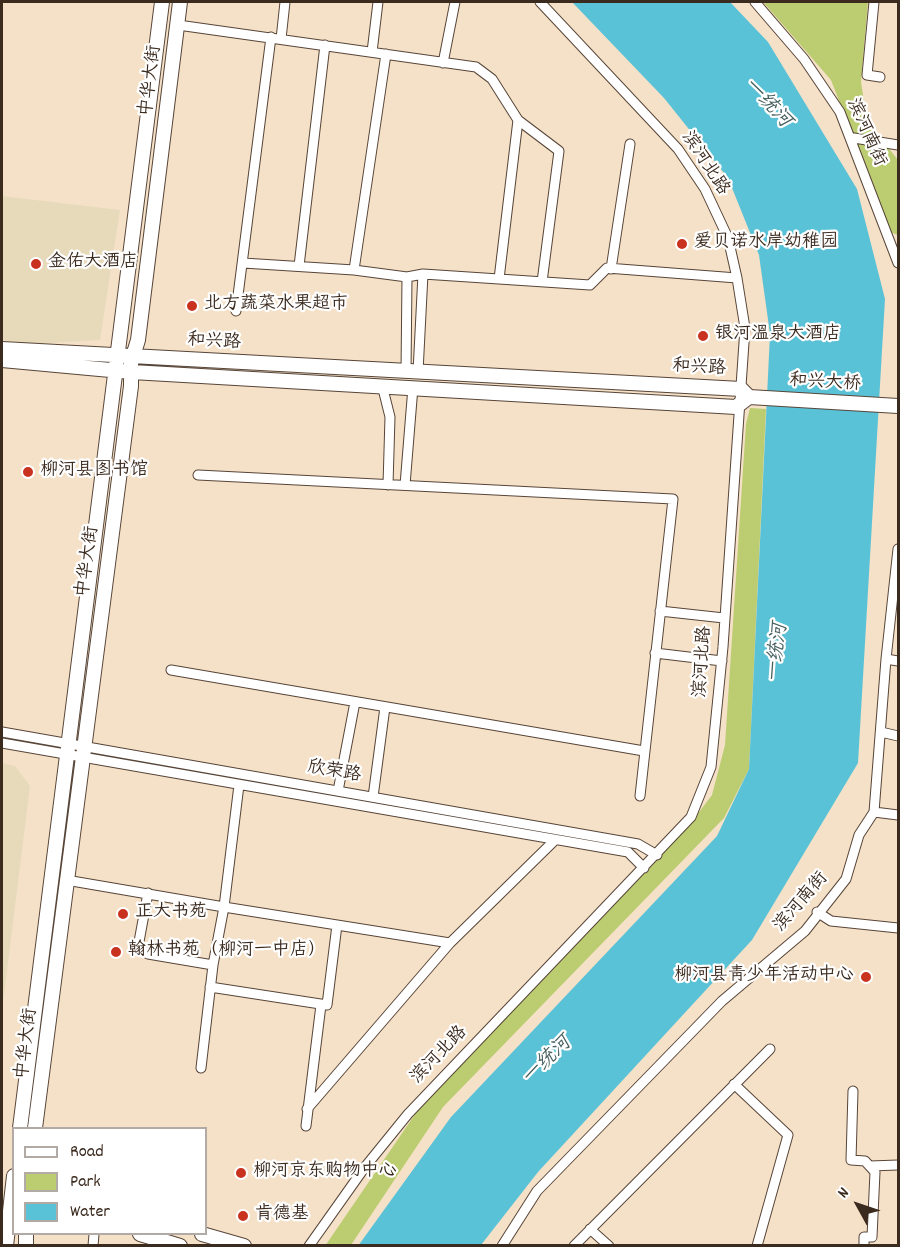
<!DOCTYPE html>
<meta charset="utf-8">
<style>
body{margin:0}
#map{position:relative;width:900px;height:1247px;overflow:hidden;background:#f5e1c8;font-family:Dekko,sans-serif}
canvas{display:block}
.frame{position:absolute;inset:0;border:3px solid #3b2a1e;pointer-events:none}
.legend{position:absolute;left:12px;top:1127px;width:195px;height:108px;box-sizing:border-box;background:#fff;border:2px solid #b1aaa5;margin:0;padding:8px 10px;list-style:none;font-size:18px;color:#3b2a1e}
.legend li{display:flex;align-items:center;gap:12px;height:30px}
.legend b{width:30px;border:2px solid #b1aaa5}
.north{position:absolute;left:828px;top:1175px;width:60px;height:60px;-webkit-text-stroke:4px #fff;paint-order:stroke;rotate:310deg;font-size:16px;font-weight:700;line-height:24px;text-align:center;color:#3b2a1e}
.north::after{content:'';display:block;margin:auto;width:21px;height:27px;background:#3b2a1e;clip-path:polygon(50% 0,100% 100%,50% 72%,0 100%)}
</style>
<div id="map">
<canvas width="900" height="1247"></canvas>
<div class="frame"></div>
<ul class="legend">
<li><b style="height:8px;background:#fff"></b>Road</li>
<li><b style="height:16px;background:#bbcd70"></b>Park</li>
<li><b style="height:16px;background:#5ac2d7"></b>Water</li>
</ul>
<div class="north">N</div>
</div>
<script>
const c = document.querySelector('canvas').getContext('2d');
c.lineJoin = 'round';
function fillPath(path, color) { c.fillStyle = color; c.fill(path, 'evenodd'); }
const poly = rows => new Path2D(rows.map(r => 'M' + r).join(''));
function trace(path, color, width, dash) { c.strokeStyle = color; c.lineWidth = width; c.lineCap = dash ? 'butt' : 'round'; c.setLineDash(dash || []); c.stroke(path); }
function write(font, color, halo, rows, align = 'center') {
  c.font = font + ' Dekko,"LXGW WenKai TC",sans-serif'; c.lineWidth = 4.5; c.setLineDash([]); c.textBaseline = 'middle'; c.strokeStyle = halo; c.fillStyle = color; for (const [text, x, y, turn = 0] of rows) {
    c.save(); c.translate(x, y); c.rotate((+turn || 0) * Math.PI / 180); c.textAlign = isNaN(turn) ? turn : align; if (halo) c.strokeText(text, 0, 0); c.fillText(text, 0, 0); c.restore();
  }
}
fillPath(poly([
 [2,196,120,210,100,340,34,344,2,340],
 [2,763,15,766,30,786,2,1011]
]), '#e7daba');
fillPath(poly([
 [763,2,868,2,861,82,867,121,898,160,898,235,890,232,831,80],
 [750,408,766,409,749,769,724,818,443,1107,351,1245,325,1246,420,1107,687,828,712,795,725,745,746,424]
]), '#bbcd70');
fillPath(poly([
 [572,2,730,2,768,42,857,189,885,299,858,763,752,940,538,1172,481,1245,358,1246,451,1117,717,836,749,769,770,334,759,255,728,178,664,98]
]), '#5ac2d7');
const street = poly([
 [755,2,804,59,840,112,898,263],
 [874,2,867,75,880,77],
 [178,25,476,67,492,79,518,120,559,151,542,282],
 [281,39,285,2],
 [372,52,378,2],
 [443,63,455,2],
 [854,138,898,145],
 [243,263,354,270,407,277,423,274,590,285,607,268,737,278],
 [299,266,325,45],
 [611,269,630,144],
 [354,270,386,54],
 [499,279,518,120],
 [236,311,271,37],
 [406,372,407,277],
 [418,372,423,274],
 [382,385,390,417,388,485],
 [198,475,673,499,640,796],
 [405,485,413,387],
 [660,611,724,618],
 [655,653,722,661],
 [886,659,898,661],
 [171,670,644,751],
 [2,732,638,844,657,855],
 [881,732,898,736],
 [2,743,628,852,644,868],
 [239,785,224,907,450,943],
 [338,791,355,702],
 [373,797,385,707],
 [874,812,898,815],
 [66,880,224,907,213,965,201,1068],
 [148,893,138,947,148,954,213,965],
 [817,912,831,921,898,928],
 [210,987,327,1005,337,925],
 [734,1084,788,1135,757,1246],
 [853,1091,851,1160,865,1161,875,1172,872,1237,864,1237,864,1246],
 [307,1109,450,943,555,840],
 [306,1126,321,1005],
 [870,1166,898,1165],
 [590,1229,609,1246],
 [93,1246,94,1234],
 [309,1246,365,1167,408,1114,691,817,711,767,723,647,745,328,737,278,728,238,705,189,678,149,540,2],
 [502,1246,537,1191,722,1001,805,931,846,879,859,835,874,812,886,659,898,549],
 [574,1246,770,1049]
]);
const secondary = poly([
 [2,349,741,389,749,397],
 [2,360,132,372,736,407,749,397],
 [749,397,898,406],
 [20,1128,162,2],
 [35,1128,131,386,131,363,138,340,180,2],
 [140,1234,180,1246],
 [202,1234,244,1246],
 [6,1246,14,1176],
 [26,1246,26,1234]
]);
trace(street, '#574538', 11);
trace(secondary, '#574538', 16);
trace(street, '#fff', 9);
trace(secondary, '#fff', 14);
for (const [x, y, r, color] of [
 [682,244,6,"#c8321e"],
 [36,264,6,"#c8321e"],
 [192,306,6,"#c8321e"],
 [703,336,6,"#c8321e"],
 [28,472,6,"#c8321e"],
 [123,914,6,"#c8321e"],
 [116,952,6,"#c8321e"],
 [866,977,6,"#c8321e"],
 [241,1173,6,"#c8321e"],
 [243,1216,6,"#c8321e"]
]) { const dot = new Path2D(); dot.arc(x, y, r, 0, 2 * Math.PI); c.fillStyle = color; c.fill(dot); trace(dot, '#fff', 2); }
write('18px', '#3b2a1e', '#fff', [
 ["中华大街",152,81,-83],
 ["滨河南街",865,133,66],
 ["滨河北路",704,164,57],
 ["和兴路",214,343,3],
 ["和兴路",699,369,3],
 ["和兴大桥",825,384,3],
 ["中华大街",89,562,-82],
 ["滨河北路",704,662,-86],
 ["欣荣路",334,773,10],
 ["滨河南街",802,903,-49],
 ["中华大街",28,1044,-83],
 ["滨河北路",440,1056,-46]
]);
write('18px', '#3b2a1e', '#fff', [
 ["爱贝诺水岸幼稚园",694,244],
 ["金佑大酒店",48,264],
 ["北方蔬菜水果超市",204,306],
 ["银河温泉大酒店",715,336],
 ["柳河县图书馆",40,472],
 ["正大书苑",135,914],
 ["翰林书苑（柳河一中店）",128,952],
 ["柳河县青少年活动中心",854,977,"right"],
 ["柳河京东购物中心",253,1173],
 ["肯德基",255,1216]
], 'left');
write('italic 20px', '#465f5f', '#fff', [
 ["一统河",766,104,47],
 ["一统河",779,653,-83],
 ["一统河",548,1062,-44]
]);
</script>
